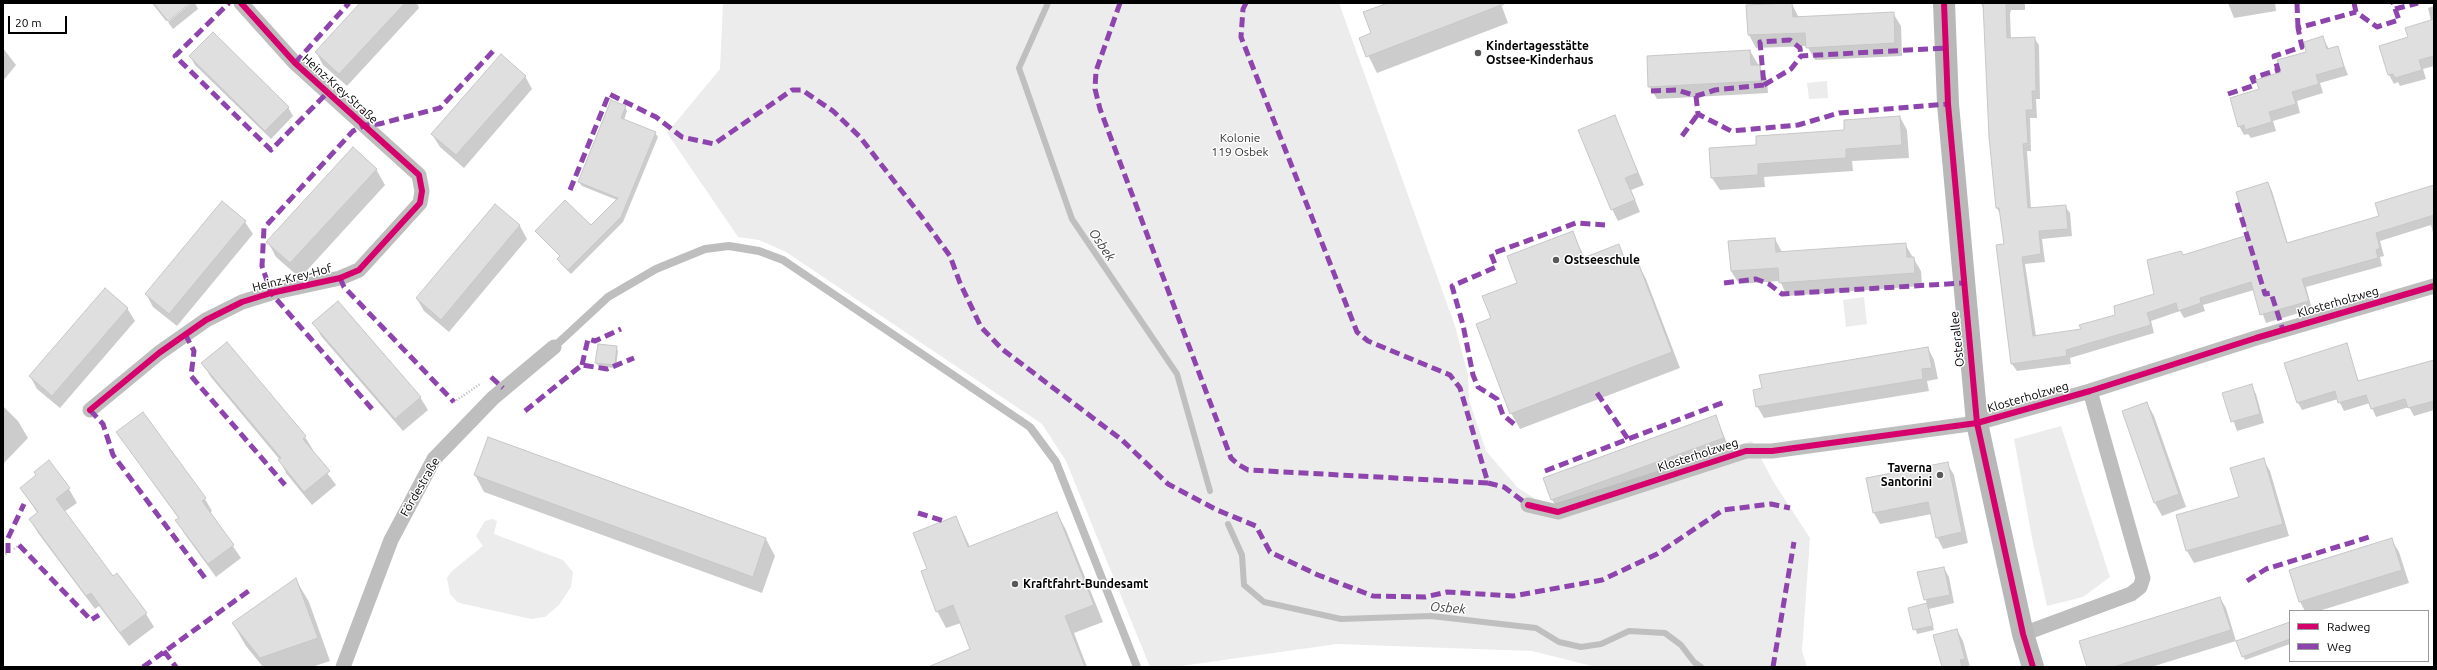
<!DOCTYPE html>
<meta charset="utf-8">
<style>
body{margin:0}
#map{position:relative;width:2437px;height:670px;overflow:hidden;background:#fff;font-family:Ubuntu,sans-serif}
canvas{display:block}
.frame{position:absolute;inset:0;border:4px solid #000;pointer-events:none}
.legend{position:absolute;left:2289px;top:610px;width:140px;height:52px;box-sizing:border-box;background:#fff;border:1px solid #999;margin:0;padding:5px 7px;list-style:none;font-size:12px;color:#000}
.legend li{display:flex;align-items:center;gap:8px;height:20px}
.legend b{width:20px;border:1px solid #999}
.scale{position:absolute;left:8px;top:16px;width:59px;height:18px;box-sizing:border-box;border:2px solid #000;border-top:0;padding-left:5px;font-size:12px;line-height:14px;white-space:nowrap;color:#000;-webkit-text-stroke:3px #fff;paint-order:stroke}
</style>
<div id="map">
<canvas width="2437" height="670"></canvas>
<div class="frame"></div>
<ul class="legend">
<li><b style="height:5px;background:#d6006c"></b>Radweg</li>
<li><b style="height:5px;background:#8e44ad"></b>Weg</li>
</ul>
<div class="scale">20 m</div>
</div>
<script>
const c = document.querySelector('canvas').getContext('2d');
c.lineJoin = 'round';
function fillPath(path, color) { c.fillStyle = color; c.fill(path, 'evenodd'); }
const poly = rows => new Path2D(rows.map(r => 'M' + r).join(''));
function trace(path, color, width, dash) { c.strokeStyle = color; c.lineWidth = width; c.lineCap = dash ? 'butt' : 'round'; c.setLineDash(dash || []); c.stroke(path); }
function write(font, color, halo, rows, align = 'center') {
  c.font = font + ' Ubuntu,sans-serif'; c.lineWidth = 3; c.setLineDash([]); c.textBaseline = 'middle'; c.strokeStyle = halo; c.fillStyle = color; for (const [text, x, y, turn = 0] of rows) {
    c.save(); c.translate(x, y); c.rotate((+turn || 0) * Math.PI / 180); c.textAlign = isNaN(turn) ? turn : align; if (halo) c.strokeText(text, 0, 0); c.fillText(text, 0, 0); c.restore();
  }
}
fillPath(poly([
 [723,3,1339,3,1455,326,1468,375,1469,400,1486,451,1518,488,1547,506,1752,441,1773,481,1810,538,1802,651,1807,667,1596,667,1532,651,1337,644,1174,667,1150,667,1066,461,1042,424,786,252,759,240,738,237,667,133,720,69],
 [1827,81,1828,98,1809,99,1807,83],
 [1864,297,1867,324,1846,327,1843,300],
 [2061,426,2110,577,2083,597,2047,606,2032,538,2014,439],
 [492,519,497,521,494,534,563,560,573,572,571,587,559,605,545,617,531,619,464,604,457,602,450,594,447,578,452,571,483,546,476,536,485,521]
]), '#ececec');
fillPath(poly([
 [152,3,188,3,166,21],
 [191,3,195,3,198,9,173,29,168,22],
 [362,3,417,3,419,8,347,86,323,65,316,52],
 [1390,3,1505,3,1501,4,1508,23,1377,73,1360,39,1373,34],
 [1981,3,2025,3,2025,10,2011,10,2010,14,2011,39,2034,38,2039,45,2040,99,2036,99,2037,118,2030,118,2031,151,2027,151,2031,208,2065,206,2070,213,2072,236,2042,239,2045,262,2025,264,2036,336,2082,330,2116,316,2155,295,2183,256,2250,236,2268,184,2272,191,2288,244,2380,217,2434,187,2434,236,2431,225,2380,241,2384,256,2380,257,2382,266,2306,287,2312,309,2266,323,2254,290,2203,305,2205,311,2184,318,2180,311,2151,321,2154,333,2070,358,2071,364,2017,371,2012,364,2005,245,2001,216,1997,208,1990,137,1984,10],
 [2228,3,2275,3,2276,11,2234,18],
 [1792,4,1799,18,1893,13,1901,26,1902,56,1815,60,1807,46,1756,48,1749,35,1747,6],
 [2434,6,2434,66,2423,69,2426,79,2400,86,2398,82,2394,84,2389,75,2380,47,2409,38,2431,21,2428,8],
 [2323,38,2329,49,2337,47,2348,75,2320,83,2323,93,2297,101,2300,113,2273,121,2276,131,2251,138,2248,134,2244,135,2239,126,2260,90],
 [3,48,16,65,3,81],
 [1750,51,1767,79,1768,93,1657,99,1649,86],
 [190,56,288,107,293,116,271,139,195,65],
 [525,76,532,89,464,168,440,147,432,134],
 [625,107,627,111,624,120,655,133,658,137,623,222,571,274,561,264,558,260,561,257,536,232,591,226,617,200,582,186,579,182],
 [1614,116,1644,185,1631,190,1640,212,1618,221,1612,209],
 [1900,117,1907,130,1909,158,1852,161,1853,171,1764,177,1765,187,1720,190,1712,178,1757,146,1845,131],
 [376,169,385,185,300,278,276,257,268,242],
 [495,205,520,226,527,239,449,332,424,311,417,299],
 [245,222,253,234,177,326,153,307,146,294],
 [1572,232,1585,258,1618,246,1629,266,1637,263,1646,279,1680,368,1520,429,1511,413,1492,319],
 [1775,239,1782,252,1905,244,1921,271,1922,286,1787,296,1780,281,1739,284,1731,271],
 [127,308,135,321,60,408,37,389,30,376],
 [314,323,420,397,428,410,403,431,321,336],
 [227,343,305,437,313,450,311,451,336,485,312,505,286,473,280,460,210,376,203,363],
 [2346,344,2359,382,2434,360,2434,410,2414,416,2409,407,2376,417,2370,403,2344,411,2338,399,2302,410,2298,403],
 [616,347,618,351,616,368,599,367,596,363],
 [1928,348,1934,360,1938,379,1927,381,1929,391,1764,418,1757,406],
 [2251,386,2256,394,2264,423,2237,431,2224,394],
 [2147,403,2154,416,2186,507,2162,516,2155,503,2123,412],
 [3,406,18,421,28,438,3,464],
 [1715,416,1729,447,1557,508,1552,500,1544,478],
 [117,433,205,499,212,511,210,513,241,558,216,577,184,533,177,521,179,519],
 [488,438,766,539,775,556,762,593,484,492,475,475],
 [2263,459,2270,471,2289,536,2194,563,2187,551,2177,516,2240,498],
 [1947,463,1954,475,1968,543,1943,549,1937,537,1932,514,1880,524,1874,513],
 [21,488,69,489,77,503,64,512,113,577,146,614,154,627,129,646,99,606,95,609,38,533,30,519,38,514],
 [1057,513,1066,530,1103,622,1074,633,1087,667,928,667,972,650,961,623,946,628,937,611,928,570,956,517,970,547],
 [2391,539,2399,552,2409,583,2319,611,2305,611,2300,602,2290,571],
 [1944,568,1949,577,1954,603,1929,609,1934,630,1917,634,1909,609,1927,605,1919,573],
 [296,580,309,602,330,661,312,667,263,667,246,646,233,624],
 [2220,598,2226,608,2236,641,2151,667,2088,667],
 [2290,623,2290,644,2245,660,2243,656],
 [1957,630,1963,641,1970,667,1937,667,1942,666]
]), '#0003');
trace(poly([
 [1048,3,1019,68,1072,219,1177,374,1210,491],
 [1228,524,1242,555,1244,585,1264,602,1341,619,1431,616,1536,628,1559,642,1581,647,1601,644,1629,631,1665,633,1681,645,1694,662,1701,667]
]), '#bfbfbf', 6);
const building = poly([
 [153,3,190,3,168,21,153,3],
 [360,3,405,3,339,74,315,52,360,3],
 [1388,3,1503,3,1504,4,1366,57,1359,38,1371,33,1363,12,1388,3],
 [1792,3,1793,17,1894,12,1895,43,1806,48,1805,33,1748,35,1746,5,1792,3],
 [1983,3,2006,3,2007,38,2035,37,2036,91,2032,91,2033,110,2026,110,2028,143,2023,144,2028,208,2066,205,2068,229,2039,231,2041,254,2022,257,2033,336,2081,329,2079,325,2115,315,2114,306,2154,294,2147,260,2181,251,2183,255,2248,235,2236,192,2268,182,2287,243,2379,216,2375,203,2434,185,2434,215,2376,233,2380,248,2376,250,2378,258,2302,279,2309,301,2260,315,2251,282,2200,298,2201,303,2178,311,2176,303,2147,313,2151,325,2066,350,2067,356,2011,364,1996,245,2004,244,1999,208,1996,208,1989,137,1983,3],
 [2434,19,2434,56,2419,60,2422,70,2395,78,2393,74,2388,75,2379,46,2408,37,2405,28,2434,19],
 [213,32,289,107,265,131,189,56,213,32],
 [2323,36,2327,49,2338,46,2344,67,2316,75,2319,84,2292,92,2296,104,2269,112,2272,122,2245,130,2244,125,2238,127,2230,98,2259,89,2256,80,2281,72,2277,60,2306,52,2304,42,2323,36],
 [1750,50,1751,65,1760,65,1761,81,1648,87,1647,56,1750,50],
 [501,54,526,76,456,155,431,134,501,54],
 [611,100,626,106,621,118,656,132,621,217,568,270,557,259,560,256,535,231,565,200,591,225,618,198,578,182,611,100],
 [1615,115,1638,173,1625,178,1635,200,1611,210,1578,130,1615,115],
 [1900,116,1902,145,1846,149,1846,158,1758,164,1758,175,1711,178,1709,148,1756,145,1756,136,1844,130,1844,120,1900,116],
 [353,147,377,169,290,263,266,242,353,147],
 [222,201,246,221,169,314,145,294,222,201],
 [495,204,520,225,441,320,416,298,495,204],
 [1573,231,1583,258,1619,244,1627,266,1638,262,1672,352,1510,414,1476,324,1491,318,1482,296,1517,283,1507,256,1573,231],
 [1775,238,1776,252,1906,243,1907,257,1914,257,1915,273,1779,283,1778,268,1731,271,1728,241,1775,238],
 [105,288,128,308,52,396,29,376,105,288],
 [338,301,421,397,395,419,312,323,338,301],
 [227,342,306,436,303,439,330,471,304,492,278,460,281,458,201,363,227,342],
 [2347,343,2358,381,2434,360,2434,401,2408,408,2405,399,2371,409,2366,395,2338,403,2335,391,2297,403,2284,363,2347,343],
 [598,344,617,346,615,365,595,363,598,344],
 [1928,347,1932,368,1922,369,1923,379,1756,407,1753,390,1762,388,1759,375,1928,347],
 [2252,384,2260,414,2231,422,2222,393,2252,384],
 [2147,402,2179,494,2154,503,2122,411,2147,402],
 [143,412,206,498,202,501,234,545,208,564,175,520,179,518,116,432,143,412],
 [1716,415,1724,438,1551,500,1543,478,1716,415],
 [488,437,766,538,753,577,474,475,488,437],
 [2264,458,2283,524,2186,551,2176,515,2239,497,2230,468,2264,458],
 [49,460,70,488,56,499,113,576,117,573,147,613,120,633,91,593,86,596,29,519,38,512,20,488,36,475,34,472,49,460],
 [1948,462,1962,532,1936,538,1928,502,1873,513,1866,478,1948,462],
 [1057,512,1094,605,1065,616,1085,667,928,667,970,649,953,605,936,612,921,571,927,569,913,533,956,516,968,547,1057,512],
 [2392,538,2402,570,2299,602,2289,570,2392,538],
 [1944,567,1950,595,1924,600,1917,572,1944,567],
 [296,578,318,638,260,658,232,623,296,578],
 [2220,597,2231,630,2113,667,2087,667,2079,641,2220,597],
 [1927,603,1933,626,1913,630,1908,608,1927,603],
 [2290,622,2290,639,2242,657,2236,641,2290,622],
 [1957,629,1965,659,1960,660,1962,667,1942,667,1933,635,1957,629]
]);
fillPath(building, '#dfdfdf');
trace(building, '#c7c7c7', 1);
trace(poly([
 [454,402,480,384],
 [14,549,19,545],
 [3,556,8,553]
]), '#b9b9b9', 2.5, [1, 2]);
trace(poly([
 [554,347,608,297,656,269,705,249,729,246,759,251,783,260,1030,427,1056,462,1137,667]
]), '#bebebe', 8);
trace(poly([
 [90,410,159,353,206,320,242,302,271,293,340,278,359,270,420,203,422,191,419,175,295,63,241,3],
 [1528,505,1558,512,1746,451,1772,451,1977,423,2090,391,2256,338,2434,286],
 [2023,634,2131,594,2140,587,2143,578,2090,391],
 [343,667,391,540,434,459,493,398,554,347]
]), '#bebebe', 15);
trace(poly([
 [1944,3,1948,104,1977,423,2023,634,2033,667]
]), '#b8b8b8', 22);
trace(poly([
 [1120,3,1096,71,1095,89,1100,109,1231,458,1239,465,1248,470,1488,483],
 [1246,3,1243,9,1241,37,1357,332,1368,341,1450,375,1460,388,1488,483,1504,487,1528,505],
 [2297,3,2298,28],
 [2354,3,2356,12,2377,27,2399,20,2393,3],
 [2395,9,2418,3],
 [295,63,349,3],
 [1764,85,1791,69,1801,56,1946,48],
 [1651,91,1677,90,1696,96,1715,90,1764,85,1760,42,1790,40,1800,48,1801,56],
 [2228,94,2255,85,2252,78,2278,70,2274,56,2302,47,2298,28,2356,12],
 [1696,96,1698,114,1731,131,1798,125,1839,113,1948,104],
 [219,99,175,56,229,3],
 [222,102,271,150,327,93],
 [1682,136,1698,114],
 [570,190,609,94,656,117,682,137,714,144,792,90,802,90,833,111,860,137,921,216,950,256,960,283,981,327,1002,349,1122,440,1168,484,1217,510,1256,526,1270,552,1318,575,1373,596,1425,597,1447,592,1513,596,1602,580,1657,554,1723,510,1771,504,1790,508],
 [2237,203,2265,294,2271,293,2283,330],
 [340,278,344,287,454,402],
 [1724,283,1756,279,1769,284,1782,294,1963,283],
 [185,334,194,351,191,376,285,485],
 [582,365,588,339,595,341,621,329],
 [491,377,503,388],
 [1597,393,1628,439],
 [372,409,271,293,262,266,264,228,353,131,365,125,379,124,440,108,496,48],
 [90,410,103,424,113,455,205,578],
 [525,411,582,365,607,369,634,358],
 [1514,424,1503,415,1497,399,1478,387,1473,375,1463,325,1452,286,1496,267,1491,254,1576,223,1605,225],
 [1545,471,1727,401],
 [918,513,944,521],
 [19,545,91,620,99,615],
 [8,553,8,538,24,504],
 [2247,581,2266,569,2369,537],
 [164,651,176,667],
 [143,667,250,590],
 [1773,667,1794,542]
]), '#8e44ad', 5, [10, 5]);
trace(poly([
 [1944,3,1948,104,1977,423,2023,634,2033,667],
 [90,410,159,353,206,320,242,302,271,293,340,278,359,270,420,203,422,191,419,175,295,63,241,3],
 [1528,505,1558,512,1746,451,1772,451,1977,423,2090,391,2256,338,2434,286]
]), '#d6006c', 6);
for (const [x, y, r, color] of [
 [1478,53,4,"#595959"],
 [1556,260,4,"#595959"],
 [1940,475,4,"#595959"],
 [1015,584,4,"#595959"]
]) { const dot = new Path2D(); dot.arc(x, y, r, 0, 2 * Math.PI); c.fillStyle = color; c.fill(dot); trace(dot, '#fff', 1.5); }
write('bold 12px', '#000', '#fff', [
 ["Kindertagesstätte",1486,46],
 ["Ostsee-Kinderhaus",1486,60],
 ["Ostseeschule",1564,260],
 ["Taverna",1932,468,"right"],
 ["Santorini",1932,482,"right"],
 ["Kraftfahrt-Bundesamt",1023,584]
], 'left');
write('12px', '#000', '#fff', [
 ["Heinz-Krey-Straße",340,89,42],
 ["Heinz-Krey-Hof",292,278,-14],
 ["Klosterholzweg",2338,302,-16],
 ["Osterallee",1957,339,-96],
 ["Klosterholzweg",2028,397,-16],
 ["Klosterholzweg",1698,455,-18],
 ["Fördestraße",420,487,-60]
]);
write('12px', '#333', '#fff', [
 ["Kolonie",1240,138],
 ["119 Osbek",1240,152]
]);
write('italic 13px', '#444', '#fff', [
 ["Osbek",1102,245,56],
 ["Osbek",1448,608,5]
]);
</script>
